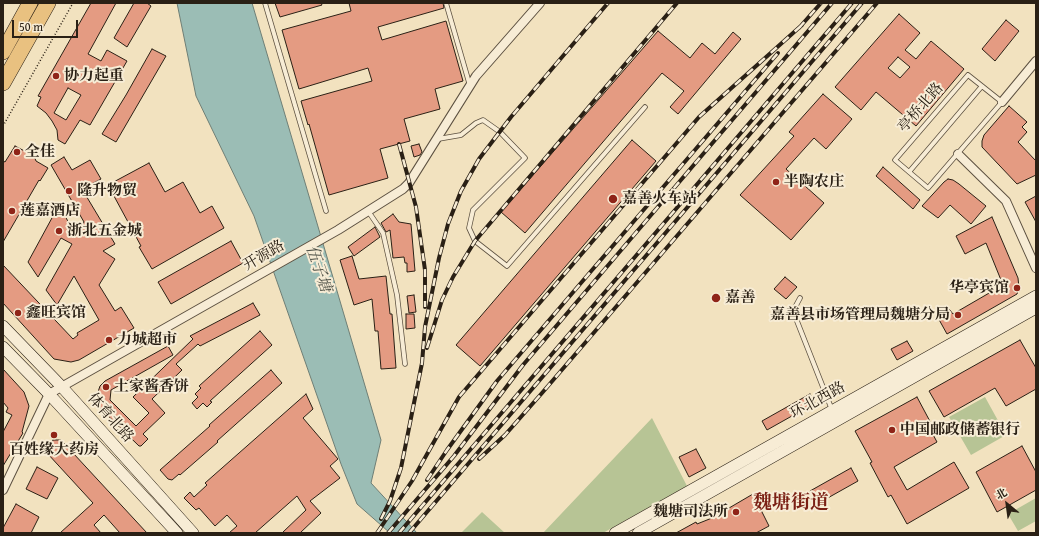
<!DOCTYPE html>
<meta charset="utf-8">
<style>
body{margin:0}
#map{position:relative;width:1039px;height:536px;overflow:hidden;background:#f2e2bf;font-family:"Gentium Book Plus","Noto Serif SC",serif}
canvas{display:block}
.frame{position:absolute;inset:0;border:4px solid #2a2015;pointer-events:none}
.north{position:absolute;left:987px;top:484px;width:40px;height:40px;-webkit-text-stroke:3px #f7ecd5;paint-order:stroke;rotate:331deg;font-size:11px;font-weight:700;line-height:16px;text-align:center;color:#2a2015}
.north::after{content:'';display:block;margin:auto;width:14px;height:18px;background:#2a2015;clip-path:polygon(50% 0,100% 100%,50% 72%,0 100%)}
.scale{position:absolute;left:12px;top:20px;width:66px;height:18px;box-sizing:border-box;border:2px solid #2a2015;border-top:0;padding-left:5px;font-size:12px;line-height:14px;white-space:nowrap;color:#2a2015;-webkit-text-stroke:3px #f7ecd5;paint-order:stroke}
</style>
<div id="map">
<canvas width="1039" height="536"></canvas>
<div class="frame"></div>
<div class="north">北</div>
<div class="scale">50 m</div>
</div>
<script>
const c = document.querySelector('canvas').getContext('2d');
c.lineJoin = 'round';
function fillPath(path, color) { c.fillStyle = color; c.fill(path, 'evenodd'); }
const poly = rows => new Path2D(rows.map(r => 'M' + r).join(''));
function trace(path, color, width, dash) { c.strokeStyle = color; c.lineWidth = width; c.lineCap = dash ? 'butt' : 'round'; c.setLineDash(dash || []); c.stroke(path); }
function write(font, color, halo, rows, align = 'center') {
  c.font = font + ' "Gentium Book Plus","Noto Serif SC",serif'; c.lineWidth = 4; c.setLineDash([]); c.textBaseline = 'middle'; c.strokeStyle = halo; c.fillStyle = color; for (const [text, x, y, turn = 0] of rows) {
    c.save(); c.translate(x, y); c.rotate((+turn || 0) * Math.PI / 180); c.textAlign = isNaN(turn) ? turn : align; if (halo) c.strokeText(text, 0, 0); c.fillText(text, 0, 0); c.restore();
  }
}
fillPath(poly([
 [985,397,1006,435,971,455,949,417],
 [652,418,687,486,603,533,543,533],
 [1036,498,1036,521,1018,531,1008,514],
 [482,512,505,533,461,533]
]), '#b7c495');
const water = poly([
 [177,3,252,3,381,440,371,483,417,533,390,533,357,504,341,464,254,216,196,96,177,3]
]);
fillPath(water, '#9bbdb5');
trace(water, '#6e7e75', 1);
const building = poly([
 [91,3,116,3,88,54,101,61,107,50,127,61,90,125,80,120,65,144,58,140,57,130,52,121,46,113,37,106,41,97,38,96,91,3],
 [68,88,81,95,66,120,54,113,68,88],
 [134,3,147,3,151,6,127,47,114,38,134,3],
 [275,3,321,3,322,5,280,17,275,3],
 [349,3,443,3,444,8,378,27,382,40,446,21,463,81,435,89,440,109,404,119,410,141,380,149,388,178,329,195,309,124,308,125,301,101,372,81,368,68,299,89,282,30,351,11,349,3],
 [899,14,920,33,905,50,916,59,931,41,964,69,916,126,876,92,861,110,835,87,899,14],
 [898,57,910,67,900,78,888,68,898,57],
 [1006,20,1019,31,995,61,982,49,1006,20],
 [658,31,690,58,702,43,715,54,733,32,741,39,678,114,670,107,684,91,662,73,525,233,501,212,658,31],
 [152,49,166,56,116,142,102,134,126,95,152,49],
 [823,94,852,119,826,149,814,138,786,169,824,203,791,240,740,195,794,136,789,132,823,94],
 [1009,106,1027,122,1022,127,1027,132,1018,142,1036,161,1036,175,1017,184,982,147,982,141,984,135,1009,106],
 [632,140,656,161,480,366,456,345,632,140],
 [419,144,422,152,420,155,414,157,411,146,419,144],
 [15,146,34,156,36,161,48,168,40,181,39,180,3,242,3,161,5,162,15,146],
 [64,157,72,170,90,160,101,179,82,189,115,244,103,251,115,259,99,285,115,311,121,307,134,328,79,360,71,362,54,359,3,303,3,265,73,339,78,335,77,333,99,320,74,276,57,305,46,290,72,244,61,238,38,277,28,262,59,205,76,236,84,222,51,165,64,157],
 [149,163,165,192,183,182,200,213,212,206,224,228,152,269,139,247,141,246,108,185,149,163],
 [883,167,920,200,913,209,876,176,883,167],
 [948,179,953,180,959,184,986,206,971,224,950,205,938,218,922,206,944,182,948,179],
 [1036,196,1036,222,1025,202,1036,196],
 [393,214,399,222,411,224,415,271,407,272,407,263,405,263,404,257,393,258,390,230,386,232,381,223,393,214],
 [992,217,1018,278,1019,288,1017,294,947,334,937,316,949,309,953,314,1003,285,986,243,965,254,956,236,992,217],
 [375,227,380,237,354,256,348,247,375,227],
 [231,241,243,263,171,304,158,282,231,241],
 [352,256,359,279,386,276,390,314,392,314,396,368,381,369,378,331,375,331,372,299,354,305,340,260,352,256],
 [785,277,797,287,786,299,774,289,785,277],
 [414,295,416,312,409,313,407,296,414,295],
 [253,303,260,315,200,346,198,344,176,364,182,370,152,399,165,413,143,434,148,439,141,446,139,446,100,408,98,400,98,392,100,386,105,381,168,346,173,355,111,390,110,400,136,426,149,413,133,397,193,339,190,336,253,303],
 [406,314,414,314,415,328,406,329,406,314],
 [260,331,272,345,210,401,212,402,207,407,203,403,197,409,192,403,198,397,195,394,201,388,199,386,260,331],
 [1020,340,1036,368,1036,389,1006,406,995,388,944,417,929,391,1020,340],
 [907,341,913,351,897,360,891,349,907,341],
 [3,369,24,392,29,406,22,432,23,433,3,466,3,432,12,415,6,412,8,408,3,402,3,369],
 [271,370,282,383,217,441,218,442,180,475,179,474,172,480,168,479,160,470,210,426,209,425,271,370],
 [306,394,313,409,303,418,338,459,330,466,340,478,310,501,321,513,300,533,282,533,306,510,297,496,255,533,229,533,237,526,227,515,215,526,199,508,196,510,184,498,190,492,194,497,207,485,205,483,306,394],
 [810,394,815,403,767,430,762,421,810,394],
 [917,397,933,427,930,429,937,442,894,467,907,490,954,462,969,488,907,524,891,495,888,497,870,463,872,462,855,431,917,397],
 [53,440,61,440,147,533,120,533,104,515,94,525,101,533,60,533,93,503,47,453,53,440],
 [1022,446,1036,472,1036,490,997,512,976,472,1022,446],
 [696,449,706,468,689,477,679,457,696,449],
 [37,467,58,478,47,499,26,489,37,467],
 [851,468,858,481,817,504,810,491,851,468],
 [753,494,769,526,756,533,676,533,696,522,697,524,712,518,753,494],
 [16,504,39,517,31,533,3,533,3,528,16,504]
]);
fillPath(building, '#e49b82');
trace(building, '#2a2015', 1);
const lane = poly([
 [265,3,326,211],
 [446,3,470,86],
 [968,75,1002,102,928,188,895,160,968,75],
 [438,139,461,135,476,123,483,120,500,132,525,158,473,210,469,228,475,241,507,266,645,107],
 [909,172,982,86],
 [368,211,383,233,397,295,405,364],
 [800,298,793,311,832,410]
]);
const street = poly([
 [1002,102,1036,61],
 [958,154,1006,201,1036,268],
 [3,490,49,394,338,230,403,189,409,183,476,76,540,3]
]);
const secondary = poly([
 [3,326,62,387,193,533],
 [3,347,49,394,177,533],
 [615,533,1036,296],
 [638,533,1036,308]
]);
const highway = poly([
 [3,52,30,3],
 [3,83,48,3]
]);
trace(lane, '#5c5040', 5.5);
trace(street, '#5c5040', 10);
trace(secondary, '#2a2015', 12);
trace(highway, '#2a2015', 16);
trace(poly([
 [3,126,73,3]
]), '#2a2015', 1.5, [1, 2]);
trace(lane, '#f7ecd5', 4);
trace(street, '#f7ecd5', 8);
trace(secondary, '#f7ecd5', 11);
trace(highway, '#e9c180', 15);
const rail = poly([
 [799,28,821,3],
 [399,144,416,207,425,270,425,307],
 [427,348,442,300,453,277,475,241,677,3],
 [479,459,505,435,542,393,877,3],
 [427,480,447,450,497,381,778,53],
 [381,519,390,501,401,468,422,363,425,327,439,258,448,224,461,191,479,159,511,117,608,3],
 [377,533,412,481,459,397,699,117,802,25],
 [388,533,454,456,523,365,832,3],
 [399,533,852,3],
 [409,533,862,3]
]);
trace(rail, '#2a2015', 4);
trace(rail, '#f7ecd5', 2.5, [8]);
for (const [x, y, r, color] of [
 [56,76,4,"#8f2418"],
 [17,152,4,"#8f2418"],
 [776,182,4,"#8f2418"],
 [69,191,4,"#8f2418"],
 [613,199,5,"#8f2418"],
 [12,211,4,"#8f2418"],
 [59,231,4,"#8f2418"],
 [1017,288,4,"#8f2418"],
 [716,298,5,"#8f2418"],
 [18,313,4,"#8f2418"],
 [958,315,4,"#8f2418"],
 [109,340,4,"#8f2418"],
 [106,387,4,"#8f2418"],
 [892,430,4,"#8f2418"],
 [54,435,4,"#8f2418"],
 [736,512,4,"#8f2418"]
]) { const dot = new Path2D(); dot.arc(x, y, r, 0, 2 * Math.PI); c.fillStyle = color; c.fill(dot); trace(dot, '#f7ecd5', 1.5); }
write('bold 15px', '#2a2015', '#f7ecd5', [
 ["协力起重",64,76],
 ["全佳",25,152],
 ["半陶农庄",784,182],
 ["隆升物贸",77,191],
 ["嘉善火车站",622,199],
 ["莲嘉酒店",20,211],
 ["浙北五金城",67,231],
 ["华亭宾馆",1009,288,"right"],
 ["嘉善",725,298],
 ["鑫旺宾馆",26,313],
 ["嘉善县市场管理局魏塘分局",950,315,"right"],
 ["力城超市",117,340],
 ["土家酱香饼",114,387],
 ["中国邮政储蓄银行",900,430],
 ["百姓缘大药房",54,450,"center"],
 ["魏塘司法所",728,512,"right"]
], 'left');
write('15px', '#2a2015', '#f7ecd5', [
 ["亭桥北路",921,108,-49],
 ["开源路",264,256,-30],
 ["环北西路",818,401,-29],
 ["体育北路",110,418,48]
]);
write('italic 16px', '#4c4f45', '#f7ecd5', [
 ["伍子塘",318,269,71]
]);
write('bold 19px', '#7a1f14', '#f7ecd5', [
 ["魏塘街道",791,503]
]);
</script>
